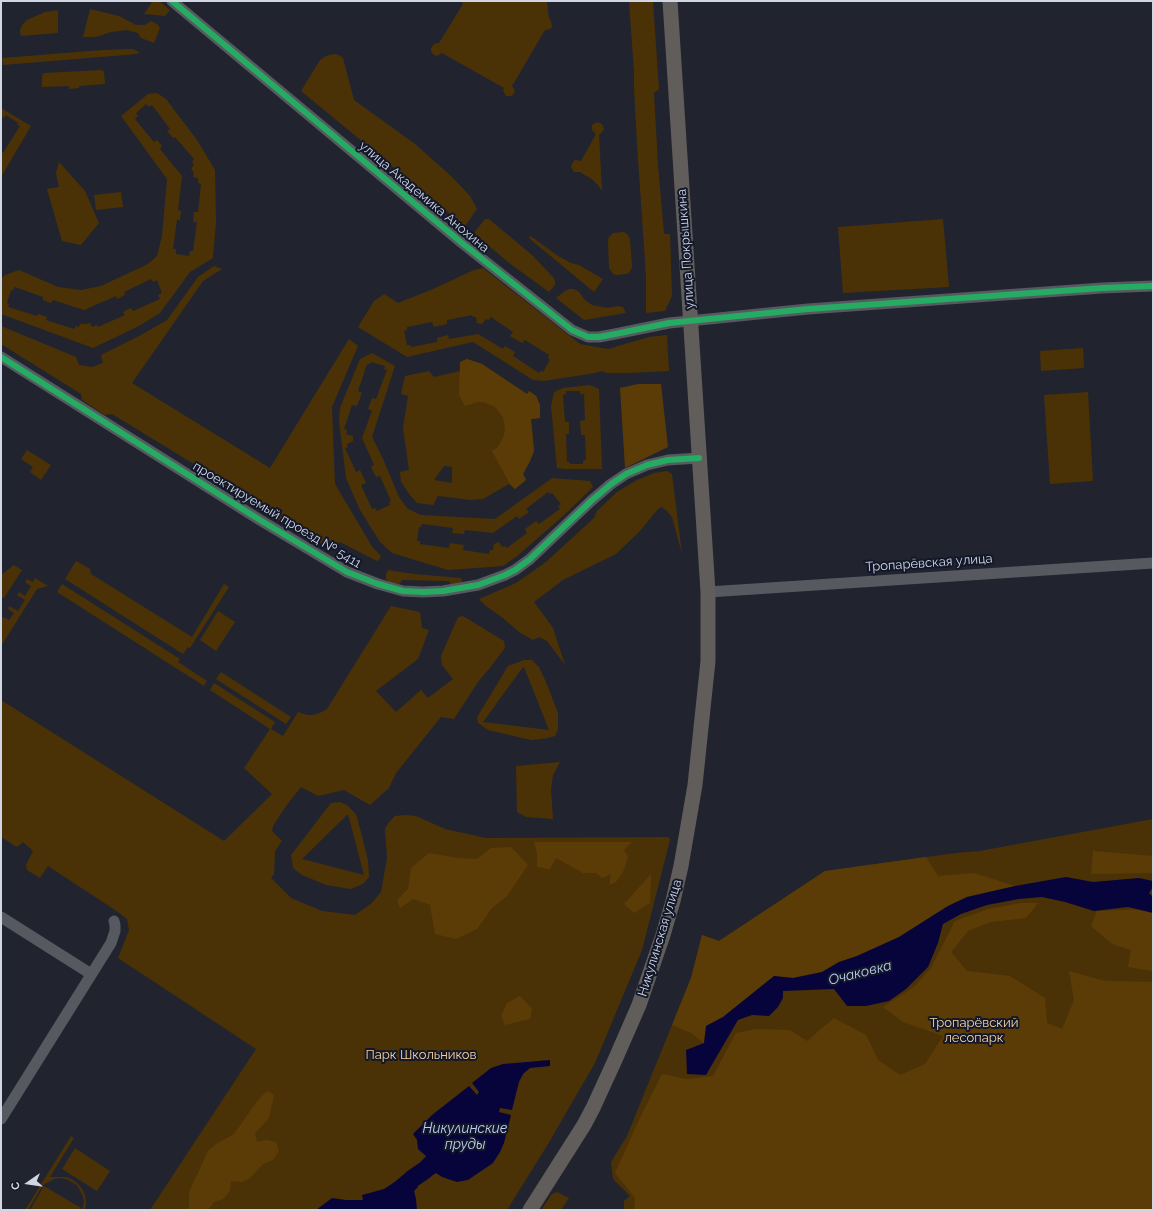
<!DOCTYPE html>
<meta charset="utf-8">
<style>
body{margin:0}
#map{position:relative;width:1154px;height:1211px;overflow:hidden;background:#21242e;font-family:Raleway,sans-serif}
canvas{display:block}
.frame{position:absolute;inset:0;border:2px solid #d1d6e3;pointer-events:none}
.north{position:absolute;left:8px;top:1163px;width:40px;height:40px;-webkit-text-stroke:3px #12182a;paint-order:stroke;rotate:257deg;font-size:11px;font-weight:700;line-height:16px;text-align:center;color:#d1d6e3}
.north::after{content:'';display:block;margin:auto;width:14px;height:18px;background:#d1d6e3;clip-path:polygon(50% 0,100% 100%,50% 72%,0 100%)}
</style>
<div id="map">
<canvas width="1154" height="1211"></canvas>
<div class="frame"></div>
<div class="north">С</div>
</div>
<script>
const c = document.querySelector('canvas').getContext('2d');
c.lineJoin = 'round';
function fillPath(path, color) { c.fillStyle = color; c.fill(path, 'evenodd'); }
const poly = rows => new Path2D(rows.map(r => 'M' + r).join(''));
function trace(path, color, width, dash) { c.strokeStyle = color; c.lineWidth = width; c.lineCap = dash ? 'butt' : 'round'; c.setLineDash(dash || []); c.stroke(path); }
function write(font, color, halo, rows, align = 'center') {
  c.font = font + ' Raleway,sans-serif'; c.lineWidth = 4; c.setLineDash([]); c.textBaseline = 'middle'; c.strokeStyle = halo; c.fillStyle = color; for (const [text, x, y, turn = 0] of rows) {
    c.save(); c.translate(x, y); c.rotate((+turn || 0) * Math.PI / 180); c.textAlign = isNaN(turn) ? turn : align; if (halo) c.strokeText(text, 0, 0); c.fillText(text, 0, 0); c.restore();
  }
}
fillPath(poly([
 [153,1,159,1,170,10,165,16,144,14],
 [461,1,547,1,549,19,551,21,552,27,550,29,545,30,512,86,515,91,512,96,506,96,503,91,504,88,442,53,437,56,434,55,431,51,431,48,434,44,439,43,463,4],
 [629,1,653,1,659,89,654,93,658,165,664,234,670,234,672,296,665,311,646,313,646,276,637,144,634,89,634,72],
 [90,9,119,16,136,25,145,25,151,21,157,24,160,28,154,43,141,38,138,33,127,30,111,32,96,37,83,37],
 [58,10,58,33,21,36,20,31,22,25,27,20,45,12],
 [133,49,139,52,137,54,3,65,2,58,103,50],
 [334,54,339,55,343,58,354,100,415,144,451,176,470,196,477,209,465,226,301,91,320,60,326,56],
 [102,70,104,72,105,84,79,86,79,88,69,89,69,86,42,87,42,76,44,73],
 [157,93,166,99,197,140,215,170,216,222,213,258,190,272,160,313,137,327,93,348,1,314,1,279,5,275,19,270,58,287,81,290,101,286,148,264,157,256,162,236,167,179,121,116,148,94],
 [146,104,149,107,152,105,170,129,167,131,173,138,175,137,194,159,192,162,194,165,191,168,194,173,193,177,198,178,198,183,201,184,198,212,194,212,193,222,197,222,193,251,190,251,189,256,176,254,176,249,173,249,177,220,180,220,181,211,178,210,182,176,160,149,162,146,157,140,154,142,135,119,138,116,136,113],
 [151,279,153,282,157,280,162,293,158,295,160,299,133,311,131,308,123,312,125,315,98,327,97,325,92,327,90,323,86,324,80,324,79,327,76,326,74,329,46,320,47,317,38,314,37,316,8,307,9,304,7,303,11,290,13,290,15,287,43,297,43,300,51,303,53,300,84,310,116,296,117,299,125,295,124,292],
 [1,108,31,126,1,177,1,152,3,153,20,126,17,125,18,123,6,115,4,118,2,116,1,118],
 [597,122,602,124,604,129,603,131,599,135,602,191,598,185,593,180,580,172,574,172,571,167,573,162,575,160,581,161,596,134,592,130,592,125],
 [59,162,85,191,99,223,81,245,62,241,47,189,59,187,56,173],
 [121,192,123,207,96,210,94,195],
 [485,219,489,219,532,255,553,277,555,281,555,285,549,292,508,262,474,233],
 [943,219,949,287,843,293,838,227],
 [624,232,627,234,630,239,632,267,629,273,626,274,616,275,613,274,609,268,608,240,609,237,613,233],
 [529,236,532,237,558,256,571,263,579,265,603,279,594,292,530,239],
 [214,266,222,269,203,281,132,383,270,468,349,339,358,346,332,407,335,484,373,548,381,556,379,560,377,561,340,542,332,550,283,520,276,521,195,470,194,464,112,414,105,415,82,400,81,394,1,344,1,326,76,357,79,365,92,367,103,363,101,355,141,335,167,320,198,277],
 [483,268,580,344,608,349,649,337,667,335,669,371,628,373,607,373,602,371,595,373,544,381,533,380,473,342,407,357,358,327,374,301,384,294,398,303,433,289,474,270],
 [472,315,473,317,476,317,477,323,482,324,486,319,489,320,491,317,513,332,510,336,522,343,525,340,549,355,548,358,550,360,543,372,540,371,539,373,513,356,515,352,505,346,503,349,478,334,449,339,448,335,437,338,437,342,411,347,410,345,407,345,404,331,407,330,407,327,432,322,434,327,447,324,447,320],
 [569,289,574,289,579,292,585,300,592,305,608,308,618,306,623,307,626,313,584,320,556,298,565,291],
 [1083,348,1084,368,1041,371,1040,351],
 [372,353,395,366,372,437,383,459,399,497,408,509,421,515,495,519,552,478,590,481,593,487,562,517,516,557,503,566,448,570,392,553,380,542,360,510,346,478,339,421,340,408,360,359],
 [371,362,385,366,384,369,387,370,376,399,372,398,368,409,372,411,362,438,374,465,371,467,376,477,380,476,391,501,389,502,390,505,377,511,375,508,372,509,361,485,366,483,360,470,356,472,345,448,348,447,347,444,353,441,353,436,346,434,347,430,344,429,352,405,357,406,362,393,358,391,367,364,370,364],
 [548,492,550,494,552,493,561,504,558,506,560,509,539,524,536,521,525,529,527,533,507,548,505,546,502,547,499,542,494,544,493,550,490,550,489,554,463,550,464,545,450,543,449,548,420,544,420,541,417,541,419,527,421,527,422,524,453,528,452,533,464,534,465,530,493,533,517,516,519,519,529,512,526,509],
 [467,359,482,364,527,394,529,391,536,396,540,405,540,418,531,419,534,451,530,461,523,474,526,480,515,489,509,484,483,499,471,500,438,496,433,505,417,503,410,495,401,482,400,472,409,470,403,428,408,396,401,394,405,376,429,371,434,377,460,371,460,362],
 [444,466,452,467,452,483,434,480],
 [590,385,599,389,602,469,566,469,557,468,551,406,554,392,563,388],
 [566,391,580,391,580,394,584,394,585,420,580,421,581,435,585,435,586,460,583,461,583,464,570,464,569,462,567,462,566,434,569,434,569,422,565,422,563,395,566,394],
 [1088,392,1093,481,1050,484,1044,395],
 [27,450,51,465,41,480,30,472,33,467,21,459],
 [667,471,672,474,682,554,672,517,666,510,661,507,658,509,639,532,616,554,563,580,534,602,553,628,565,665,547,641,539,637,533,640,519,632,503,618,486,606,479,599,516,583,546,562,594,518,597,511,617,492,637,480,654,473],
 [76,561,90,569,91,574,192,637,224,584,229,587,190,648,188,647,183,654,65,579],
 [14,565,22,570,4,598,1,597,1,575],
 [388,570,414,574,461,578,463,584,451,585,449,581,403,580,399,584,389,582,386,579,386,574],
 [35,578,48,586,37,589,1,646,1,620,3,617,9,620,14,613,8,609,9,606,18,611,25,600,17,595,19,592,25,596,31,586,25,582,27,579,33,582],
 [62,584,180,659,178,662,207,681,204,686,57,592],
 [391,606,420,612,422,628,429,630,418,659,376,691,396,712,421,690,428,698,453,679,442,665,441,656,458,617,463,616,504,641,505,648,489,669,478,682,454,719,441,717,396,773,389,788,370,805,344,790,318,796,301,787,286,806,273,826,272,831,282,841,275,851,274,874,271,878,291,898,322,911,355,915,372,903,381,892,387,858,385,829,389,822,395,816,406,815,416,816,445,829,486,838,669,837,670,840,642,950,595,1063,548,1144,507,1210,150,1210,256,1049,118,958,129,930,127,919,115,910,48,866,40,878,27,870,26,865,33,851,23,842,17,847,1,837,1,700,224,841,272,794,244,768,270,729,210,690,214,683,275,722,271,729,283,736,298,712,307,715,313,715,322,712,327,709],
 [218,611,235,622,216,651,200,640],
 [524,660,532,660,539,667,546,682,558,713,558,729,555,736,548,738,531,740,488,730,478,723,477,717,485,704,508,666],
 [524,667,549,730,483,722,523,667],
 [221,672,291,717,286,724,216,679],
 [560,762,553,775,551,789,553,819,526,817,517,812,516,766],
 [340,802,347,805,356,814,362,836,368,861,369,877,363,884,351,889,326,885,302,875,293,868,291,855,331,803],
 [348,814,364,875,302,859],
 [1153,819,1153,1210,624,1210,624,1201,630,1196,613,1179,611,1162,627,1136,691,978,702,935,719,941,825,871,956,853,980,851],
 [71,1136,74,1138,50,1177,67,1177,73,1180,78,1184,83,1190,85,1196,86,1203,85,1210,82,1210,84,1202,83,1196,77,1185,66,1179,60,1178,54,1179,43,1185,28,1210,25,1210],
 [75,1148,110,1171,97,1191,62,1169],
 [44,1186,81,1208,80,1210,30,1210],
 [557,1192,569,1198,561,1210,541,1210,552,1194]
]), '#4b3206');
fillPath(poly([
 [467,359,482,364,527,394,529,391,536,396,540,405,540,418,531,419,534,451,530,461,523,474,526,480,515,489,510,484,492,451,498,447,504,435,505,429,503,417,495,407,483,402,477,402,465,406,459,395,460,362],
 [638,384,661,384,668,447,625,468,620,388],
 [534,842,632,842,624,850,628,857,623,872,616,882,609,885,611,874,602,878,596,873,583,873,556,858,550,869,537,867,537,853],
 [511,847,528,865,507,896,492,908,477,929,456,939,435,934,430,905,413,899,400,908,397,900,408,889,411,868,429,853,459,858,477,859,491,848],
 [1093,851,1153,856,1153,873,1091,874],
 [926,857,938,876,974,873,1015,886,967,897,948,906,899,937,857,956,839,962,822,972,793,978,774,976,723,1017,706,1026,704,1043,691,1033,672,1025,691,978,702,935,719,941,825,871],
 [651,874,650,903,634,913,624,904],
 [1021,903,1038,903,1026,918,991,922,968,931,951,952,967,971,1010,976,1045,998,1047,1023,1062,1029,1074,1000,1069,971,1105,981,1153,982,1153,1210,634,1210,635,1198,615,1173,638,1122,662,1074,686,1079,713,1076,736,1033,756,1029,790,1030,807,1041,834,1018,866,1035,878,1060,900,1075,925,1064,943,1036,903,1022,883,1007,914,987,931,968,955,921,988,909],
 [1153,903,1153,971,1128,967,1131,950,1112,944,1091,926,1097,911,1149,909],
 [520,996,532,1009,530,1019,505,1025,501,1016,507,1003],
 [267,1091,274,1095,269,1118,255,1133,257,1142,267,1140,276,1142,279,1151,273,1160,263,1164,250,1178,242,1182,231,1181,230,1191,223,1199,214,1202,208,1210,189,1210,189,1192,208,1151,216,1144,234,1134,258,1100]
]), '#5b3c06');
fillPath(poly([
 [1066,877,1093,882,1139,878,1153,881,1153,887,1149,893,1153,897,1153,913,1128,907,1094,911,1065,902,1042,897,1019,899,987,905,961,914,943,924,938,943,928,967,906,989,889,1001,866,1006,847,1006,834,989,783,991,783,998,778,1007,769,1016,752,1015,738,1020,706,1075,687,1074,686,1050,704,1043,706,1026,723,1017,774,976,793,978,822,972,839,962,857,956,899,937,948,906,967,897,1015,886],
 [550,1060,550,1066,530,1068,523,1074,519,1082,512,1110,500,1108,499,1112,511,1115,504,1143,500,1152,493,1163,468,1180,457,1182,442,1177,436,1173,431,1176,425,1170,420,1164,427,1157,418,1149,417,1140,413,1134,432,1115,469,1086,477,1095,479,1092,472,1083,491,1068,503,1064],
 [407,1174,418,1187,414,1191,416,1199,417,1210,316,1210,332,1198,346,1200,363,1200,362,1195,384,1189]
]), '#07043b');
trace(poly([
 [376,1210,412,1179,425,1170,442,1153]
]), '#07043b', 18);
trace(poly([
 [172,1,462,243,572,330,588,337,599,337,615,334,669,323,808,309,1102,288,1153,286],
 [1,357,260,520,347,572,378,584,403,591,423,592,443,591,478,585,505,575,515,570,530,559,591,501,611,484,626,474,647,465,668,460,699,458],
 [708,592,1153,563],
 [1,917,91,974],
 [1,1119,111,943,115,931,115,925,114,921]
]), '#565960', 11);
trace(poly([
 [530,1210,584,1125,593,1108,615,1060,639,1005,663,935,673,901,681,866,695,785,708,661,708,592,670,1]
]), '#605d5a', 15);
trace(poly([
 [172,1,462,243,572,330,588,337,599,337,615,334,669,323,808,309,1102,288,1153,286],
 [1,357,260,520,347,572,378,584,403,591,423,592,443,591,478,585,505,575,515,570,530,559,591,501,611,484,626,474,647,465,668,460,699,458]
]), '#26ab63', 6);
write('13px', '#d1d6e3', '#12182a', [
 ["улица Академика Анохина",424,197,40],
 ["улица Покрышкина",686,249,-94],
 ["проектируемый проезд № 5411",277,515,31],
 ["Тропарёвская улица",929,563,-4],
 ["Никулинская улица",660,938,-73]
]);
write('13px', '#f8d09a', '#12182a', [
 ["Тропарёвский",974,1023],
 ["лесопарк",974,1038],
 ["Парк Школьников",421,1055]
]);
write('italic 14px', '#c0cef4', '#12182a', [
 ["Очаковка",860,973,-14],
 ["Никулинские",465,1129],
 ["пруды",465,1145]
]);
</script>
